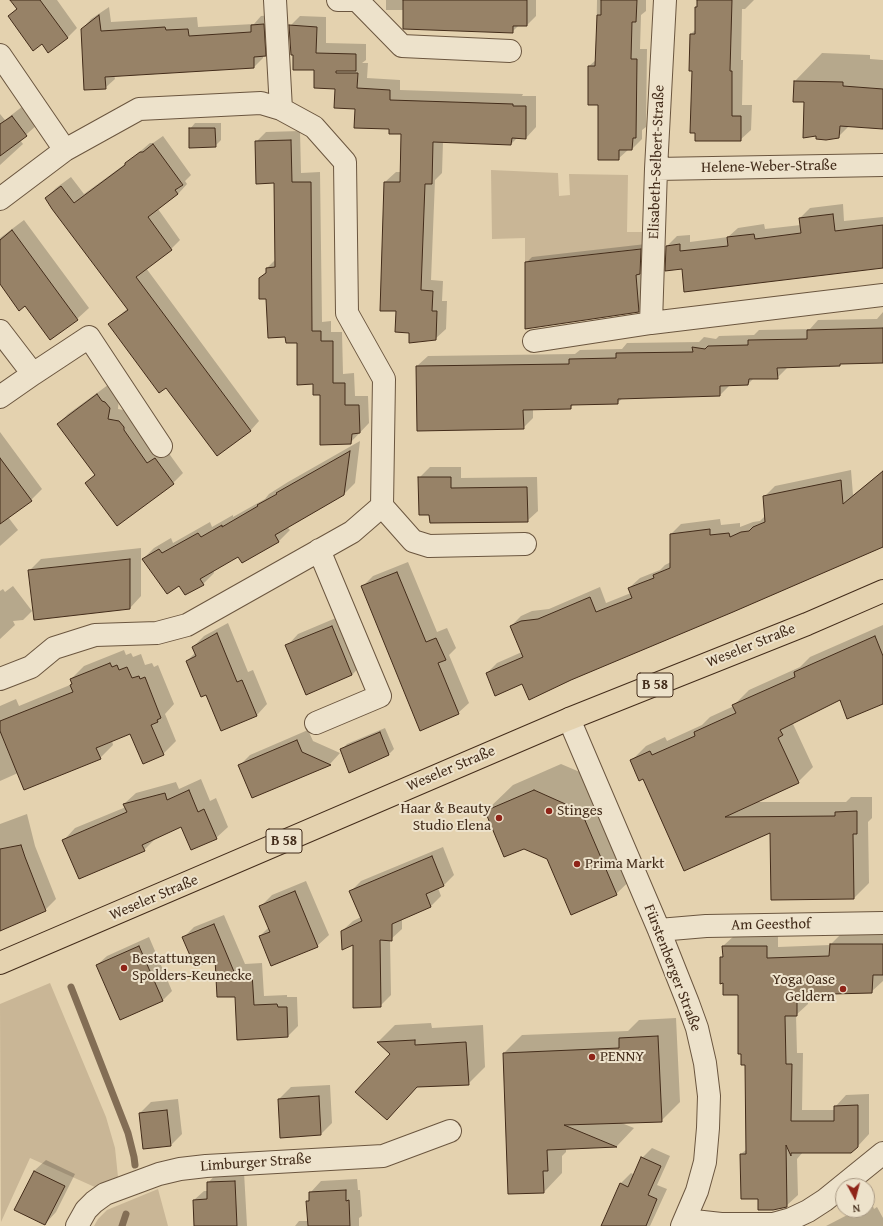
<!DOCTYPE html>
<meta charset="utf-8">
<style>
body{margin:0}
#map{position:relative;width:883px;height:1226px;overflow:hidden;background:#e4d2af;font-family:"Gentium Book Plus",serif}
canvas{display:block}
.north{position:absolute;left:835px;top:1178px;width:40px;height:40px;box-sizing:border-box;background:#ede2cb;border:1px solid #a99984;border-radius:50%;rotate:173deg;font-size:11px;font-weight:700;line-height:16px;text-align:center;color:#432c1a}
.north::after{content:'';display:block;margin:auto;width:14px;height:18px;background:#8f2418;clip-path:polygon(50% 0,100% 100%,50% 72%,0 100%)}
</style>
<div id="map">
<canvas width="883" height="1226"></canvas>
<div class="north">N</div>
</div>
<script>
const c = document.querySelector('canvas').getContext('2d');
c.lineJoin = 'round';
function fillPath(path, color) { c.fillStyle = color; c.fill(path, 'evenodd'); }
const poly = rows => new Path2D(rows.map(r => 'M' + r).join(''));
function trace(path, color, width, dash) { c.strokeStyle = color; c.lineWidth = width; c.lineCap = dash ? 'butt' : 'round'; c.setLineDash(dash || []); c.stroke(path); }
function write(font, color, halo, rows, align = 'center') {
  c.font = font + ' "Gentium Book Plus",serif'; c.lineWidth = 4; c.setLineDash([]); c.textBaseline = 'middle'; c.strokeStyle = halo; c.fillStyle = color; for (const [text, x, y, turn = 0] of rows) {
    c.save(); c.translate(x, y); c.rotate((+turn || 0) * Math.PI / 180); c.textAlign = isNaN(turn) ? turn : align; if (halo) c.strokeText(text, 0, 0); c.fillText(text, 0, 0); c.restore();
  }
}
fillPath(poly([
 [491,170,558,173,559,196,570,195,569,174,628,175,627,232,645,232,645,248,525,262,525,238,492,239],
 [50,983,106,1117,115,1148,118,1177,115,1180,97,1188,30,1158,1,1222,0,1004],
 [158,1189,168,1226,94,1226,98,1219,107,1210]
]), '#c9b696');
fillPath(poly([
 [13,0,57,0,77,28,68,37,49,51,42,43,9,16,17,8],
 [386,0,536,0,536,16,527,25,519,25,512,32,404,10,386,10],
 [597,0,646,0,646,11,641,15,640,49,647,49,646,127,642,130,642,139,632,149,629,149,618,159,599,104,589,66,596,60],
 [697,0,754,0,745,9,742,9,741,60,743,60,742,105,752,105,751,130,740,140,693,70,691,34,696,29],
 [109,7,111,22,197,17,198,27,254,24,261,16,273,15,275,46,265,55,263,56,263,58,254,67,114,75,115,79,105,88,82,29,91,19],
 [300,16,326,17,326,43,366,44,366,60,362,63,368,63,367,78,400,80,400,90,523,94,522,96,536,96,536,127,526,138,518,137,511,144,443,142,442,173,435,180,431,280,443,281,442,301,447,301,446,329,435,339,397,310,385,182,396,172,401,172,402,133,390,128,356,108,315,69,294,54,290,26],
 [822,53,870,55,870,59,883,60,883,128,850,125,838,137,817,135,805,101,794,101,795,81],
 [23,106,37,125,20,140,23,144,0,165,0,114,5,120],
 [195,123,221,123,221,140,215,146,190,129],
 [300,131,301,173,320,172,322,322,331,321,331,332,342,332,343,374,354,373,355,396,368,396,369,423,350,443,314,383,298,342,286,336,267,298,260,278,267,271,267,268,276,259,275,182,256,142,266,132],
 [163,136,191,175,185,181,187,184,178,194,158,209,180,240,171,249,146,268,259,421,250,431,166,387,110,324,128,308,46,198,56,188,71,177,84,194,128,162,150,143,153,143],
 [843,204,844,221,883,217,883,268,683,268,667,246,677,236,690,235,690,242,728,237,738,228,764,224,765,229,801,225,800,218,810,208],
 [24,220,89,308,77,319,51,339,25,305,0,283,0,238],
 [646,244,645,268,641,272,644,306,638,311,526,263,532,257],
 [883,312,883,362,842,363,840,365,787,368,777,378,754,378,748,384,730,385,720,395,623,398,617,403,574,404,570,408,533,409,533,418,523,428,417,366,428,356,575,354,580,350,622,349,627,343,699,342,704,337,716,339,719,336,754,335,759,330,810,329,818,320,877,319],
 [108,385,119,397,118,409,129,411,165,448,183,473,173,483,117,524,87,483,95,474,58,424,68,414],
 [0,432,42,489,31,500,8,517,18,530,0,546],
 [360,441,355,483,344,494,287,527,290,530,279,541,242,561,239,555,213,570,214,573,203,584,185,594,180,585,143,559,154,548,171,538,173,543,210,522,212,527,233,515,233,517,265,499,269,494,288,482],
 [430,467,461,467,461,478,537,477,538,511,527,521,430,514,419,478],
 [851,470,853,495,883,471,883,546,523,683,487,673,497,663,522,652,511,626,521,616,532,611,549,609,600,587,606,603,631,593,629,588,640,578,660,570,665,565,671,562,671,534,681,524,720,519,721,525,740,523,740,527,753,522,760,521,765,516,764,497,775,486],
 [141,548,141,596,130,608,29,571,41,559],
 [408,562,437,632,447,628,456,648,449,655,469,703,458,713,362,587,373,576],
 [13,586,32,611,23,620,13,621,15,625,0,639,0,591,3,589,5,592],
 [343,615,363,663,352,675,287,646,298,634],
 [228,623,248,672,253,670,267,704,257,715,221,730,206,694,187,661,195,653,193,647,204,636],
 [883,625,883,703,841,699,794,722,793,724,813,767,798,782,754,802,846,802,851,797,872,797,872,818,868,822,869,883,854,898,771,831,685,870,644,777,631,761,646,746,665,737,667,741,702,725,710,717,734,706,734,705,749,690,800,667,810,657],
 [124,650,126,655,131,653,133,657,141,654,145,665,152,663,154,667,158,665,174,704,165,714,176,741,163,754,131,733,112,741,113,745,100,758,18,773,0,781,0,706,16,699,19,706,70,685,72,683,71,679,84,666],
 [385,728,394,749,389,754,349,772,342,749,347,744],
 [308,730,313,741,340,753,330,764,252,797,239,766,250,755],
 [561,764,608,784,643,868,616,894,548,858,486,811,513,785],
 [201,779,210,801,216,798,228,827,216,838,181,826,155,839,144,850,64,840,75,828,126,807,124,804,136,793,176,782,179,789],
 [27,814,35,846,56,899,45,910,0,930,0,824],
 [443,847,454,875,444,885,438,888,441,896,431,906,402,918,402,929,390,940,391,995,380,1006,354,944,342,931,353,921,361,917,350,892,361,881],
 [306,881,329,935,317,946,260,936,269,927,261,906,272,895],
 [224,915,245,964,262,963,264,996,287,995,287,997,297,997,298,1026,288,1036,236,995,216,958,184,937,194,927],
 [842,933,883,933,883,981,871,992,834,993,831,996,808,997,808,1004,796,1015,797,1053,803,1053,802,1110,835,1110,835,1107,846,1095,869,1094,869,1134,858,1146,803,1152,797,1159,798,1195,786,1206,759,1198,741,1154,747,1149,746,1064,739,994,721,958,724,955,723,946,735,935,778,935,778,947,830,945],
 [149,937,172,991,163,1000,97,965,107,956],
 [676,1018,680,1102,661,1121,619,1122,634,1128,617,1146,566,1148,566,1152,562,1156,562,1173,544,1192,504,1053,522,1035,628,1031,639,1020],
 [431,1023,432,1028,483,1025,485,1067,468,1084,418,1086,387,1119,391,1054,378,1042,395,1025],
 [330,1085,332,1123,321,1134,279,1099,291,1087],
 [178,1099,182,1134,171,1145,140,1113,151,1102],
 [652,1148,670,1156,657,1185,667,1189,650,1226,602,1226,621,1183,631,1173,635,1175,642,1158],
 [46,1160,75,1174,56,1212,45,1224,16,1210,34,1171],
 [244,1172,247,1226,195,1226,194,1200,204,1191,208,1191,208,1183,217,1173],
 [357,1179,358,1190,360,1190,362,1216,359,1218,359,1226,295,1226,299,1221,308,1221,307,1202,310,1199,310,1193,321,1181],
 [871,1202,874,1209,877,1207,883,1218,883,1226,826,1226,857,1210,867,1210,867,1205]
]), '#0003');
trace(poly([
 [71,987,128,1133,134,1157,135,1165],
 [122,1226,126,1214]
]), '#836e55', 7);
const building = poly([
 [10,0,40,0,68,38,48,53,42,44,33,51,8,16,17,9,10,0],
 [403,0,527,0,527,26,513,26,513,33,403,29,403,0],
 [601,0,637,0,636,22,632,22,631,59,637,59,636,138,633,138,632,150,619,150,619,160,598,160,598,105,588,105,588,66,595,66,597,15,601,15,601,0],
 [697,0,732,0,730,71,732,71,732,116,741,116,741,141,695,141,695,133,690,133,692,71,689,71,690,34,695,34,695,7,697,7,697,0],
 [99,15,101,31,165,27,166,30,188,29,189,36,251,32,251,25,264,24,266,56,254,57,254,68,105,77,106,89,84,90,81,29,99,15],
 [289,25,317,27,316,53,356,54,356,71,336,71,336,73,358,73,357,88,390,90,390,100,513,104,513,106,526,106,526,139,512,138,511,145,433,142,432,184,425,184,421,290,433,291,432,311,437,311,436,340,409,343,409,333,395,332,396,311,380,311,384,182,400,182,401,134,389,134,389,129,354,128,355,109,334,108,335,89,314,88,314,70,293,70,293,55,291,55,289,25],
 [794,81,843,82,843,86,883,89,883,129,840,126,839,138,826,140,816,139,816,136,803,138,804,102,793,102,794,81],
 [12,116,27,136,0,156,0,124,12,116],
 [189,128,215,128,216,147,189,148,189,128],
 [291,140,292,182,311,182,312,331,321,331,321,341,333,341,333,383,345,383,345,405,359,405,360,433,352,434,351,444,320,445,320,395,313,395,313,384,297,385,297,343,286,343,285,337,268,338,266,299,259,299,259,278,266,273,266,268,275,267,274,183,256,184,255,141,291,140],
 [153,144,183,185,175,190,178,194,148,217,172,250,136,277,251,431,217,456,166,388,159,393,108,324,128,310,52,209,45,198,61,186,74,203,125,165,125,163,140,152,143,152,153,144],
 [833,214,835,231,883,225,883,268,684,292,682,269,665,271,666,246,680,244,680,251,728,246,727,237,754,234,755,239,801,233,799,218,833,214],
 [12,230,78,320,50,340,25,306,19,311,0,284,0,240,12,230],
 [641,249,640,274,636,275,639,312,525,329,525,262,641,249],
 [883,328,883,363,840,364,840,366,777,368,778,379,749,379,748,385,720,386,720,396,618,399,618,404,571,405,571,409,523,410,524,429,417,431,416,366,569,364,569,359,616,358,616,353,693,352,692,347,705,349,708,346,748,345,748,340,807,339,807,330,883,328],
 [97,394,102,401,105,402,110,408,108,419,119,421,124,427,124,430,147,463,155,458,174,484,117,526,85,483,95,475,57,424,97,394],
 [350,451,344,495,275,535,279,542,242,563,238,557,200,579,204,585,185,595,179,586,167,594,142,559,159,549,162,553,198,533,201,537,222,525,222,527,258,506,257,505,277,494,276,493,350,451],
 [0,458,32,501,0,524,0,458],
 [883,471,883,547,733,612,571,680,529,700,522,684,495,696,486,673,523,657,510,626,521,621,538,619,590,597,596,612,632,598,628,588,654,578,653,575,670,568,670,534,710,529,710,535,729,533,730,537,741,532,749,531,753,527,765,522,763,496,841,480,843,504,883,471],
 [418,477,451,477,451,488,527,487,528,522,430,523,429,515,419,515,418,477],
 [130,559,130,609,34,620,28,570,130,559],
 [397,572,426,642,436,638,446,660,438,663,459,714,420,731,361,586,397,572],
 [332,626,352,675,306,695,285,645,332,626],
 [217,633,237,682,242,680,257,716,221,731,206,695,201,697,186,661,196,656,192,647,217,633],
 [875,636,883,656,883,704,847,719,840,700,780,730,783,735,778,738,799,783,725,817,835,816,835,812,857,811,857,834,853,834,854,899,771,900,770,833,684,871,643,779,639,781,630,760,650,751,652,755,695,736,694,732,736,713,732,705,795,677,794,672,875,636],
 [110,663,112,667,117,665,119,670,127,667,132,678,139,676,140,679,145,677,161,718,157,720,158,722,151,725,164,755,143,764,130,734,96,748,101,759,24,790,0,731,0,721,73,692,70,685,72,684,70,679,110,663],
 [380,732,389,755,349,773,340,749,380,732],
 [297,740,302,752,331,765,252,798,238,765,297,740],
 [189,790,198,812,204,809,217,839,191,850,181,827,142,845,145,851,79,879,62,840,127,812,123,804,165,793,167,800,189,790],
 [534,790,581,811,617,895,571,915,547,859,524,849,504,857,485,811,534,790],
 [21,845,25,857,46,911,0,931,0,849,21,845],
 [432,856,444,886,426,894,431,907,392,924,392,941,380,940,381,1007,353,1008,353,945,342,950,341,931,362,921,349,891,432,856],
 [295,891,318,947,271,966,259,936,270,932,259,906,295,891],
 [214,924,235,974,252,973,254,1005,277,1004,278,1007,287,1007,288,1037,237,1040,235,997,217,997,215,959,195,967,182,937,214,924],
 [830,944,883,944,883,975,873,975,872,993,831,994,832,997,797,998,797,1016,785,1016,786,1064,792,1064,791,1121,834,1121,834,1106,858,1105,858,1147,851,1153,791,1153,791,1156,786,1145,787,1207,773,1210,758,1210,758,1199,741,1199,740,1154,746,1154,745,1065,741,1065,741,1054,738,1054,738,995,723,995,723,983,720,984,720,957,723,957,722,946,767,946,767,958,829,956,830,944],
 [139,946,163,1001,120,1020,96,965,139,946],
 [658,1036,662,1122,564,1125,617,1147,547,1150,548,1171,543,1171,544,1193,508,1194,503,1053,619,1048,619,1038,658,1036],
 [415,1040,415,1045,466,1042,469,1085,417,1087,387,1120,355,1092,390,1054,377,1042,415,1040],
 [319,1096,321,1135,280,1138,278,1099,319,1096],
 [167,1110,171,1146,143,1149,139,1113,167,1110],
 [641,1157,661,1166,648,1195,657,1199,646,1226,601,1226,620,1183,628,1187,641,1157],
 [34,1171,65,1186,45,1225,14,1210,34,1171],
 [235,1181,237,1226,194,1226,193,1200,207,1199,207,1182,235,1181],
 [346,1190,346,1201,349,1200,350,1226,308,1226,306,1201,309,1201,309,1192,346,1190]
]);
fillPath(building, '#978267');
trace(building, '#432c1a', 1);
const minor = poly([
 [275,0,281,109],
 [338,0,357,0,402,46,510,51],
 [665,0,656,169,651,323,883,295],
 [0,55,65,150,139,109,261,103,281,109,314,127,345,162,347,313,384,379,382,506,352,532,187,625,157,633,95,635,54,648,31,667,0,679],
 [656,169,883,165],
 [0,199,65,150],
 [0,331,33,374,0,397],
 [534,341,651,323],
 [33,374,89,337,161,446],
 [382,506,413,541,429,546,525,544],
 [569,719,659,930,688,1003,697,1028,705,1063,709,1096,708,1128,705,1162,697,1191,682,1226],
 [316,723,380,696,319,550],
 [659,930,706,926,883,923],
 [685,1220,721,1224,773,1224,791,1219,808,1211,825,1200,883,1153],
 [77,1226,86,1210,94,1202,105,1194,159,1174,180,1169,206,1166,383,1156,450,1131]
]);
const major = poly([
 [0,963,569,719,807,624,883,591]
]);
trace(minor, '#6b563f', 24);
trace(major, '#432c1a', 24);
trace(minor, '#ede2cb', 22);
trace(major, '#e4d2af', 22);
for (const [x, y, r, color] of [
 [549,811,4,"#8f2418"],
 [499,818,4,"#8f2418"],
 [577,864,4,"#8f2418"],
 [124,968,4,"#8f2418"],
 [843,989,4,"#8f2418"],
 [592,1057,4,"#8f2418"]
]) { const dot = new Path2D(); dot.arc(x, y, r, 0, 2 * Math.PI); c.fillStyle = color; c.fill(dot); trace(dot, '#ede2cb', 1.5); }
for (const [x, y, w] of [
 [655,685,36],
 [284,841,36]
]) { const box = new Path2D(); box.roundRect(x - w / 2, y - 12, w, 24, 3); c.fillStyle = '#ede2cb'; c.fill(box); trace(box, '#432c1a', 1); }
write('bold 14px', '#432c1a', null, [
 ["B 58",655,685],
 ["B 58",284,841]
]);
write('15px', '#432c1a', '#ede2cb', [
 ["Elisabeth-Selbert-Straße",657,162,-88],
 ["Helene-Weber-Straße",769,167,-1],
 ["Weseler Straße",751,646,-22],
 ["Weseler Straße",451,769,-23],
 ["Weseler Straße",154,898,-23],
 ["Am Geesthof",771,925,-1],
 ["Fürstenberger Straße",672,968,69],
 ["Limburger Straße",256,1163,-4]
]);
write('15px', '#432c1a', '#ede2cb', [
 ["Haar & Beauty",491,809,"right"],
 ["Studio Elena",491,826,"right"],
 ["Stinges",557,811],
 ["Prima Markt",585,864],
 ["Bestattungen",132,959],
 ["Spolders-Keunecke",132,976],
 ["Yoga Oase",835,980,"right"],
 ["Geldern",835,997,"right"],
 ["PENNY",600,1057]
], 'left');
</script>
